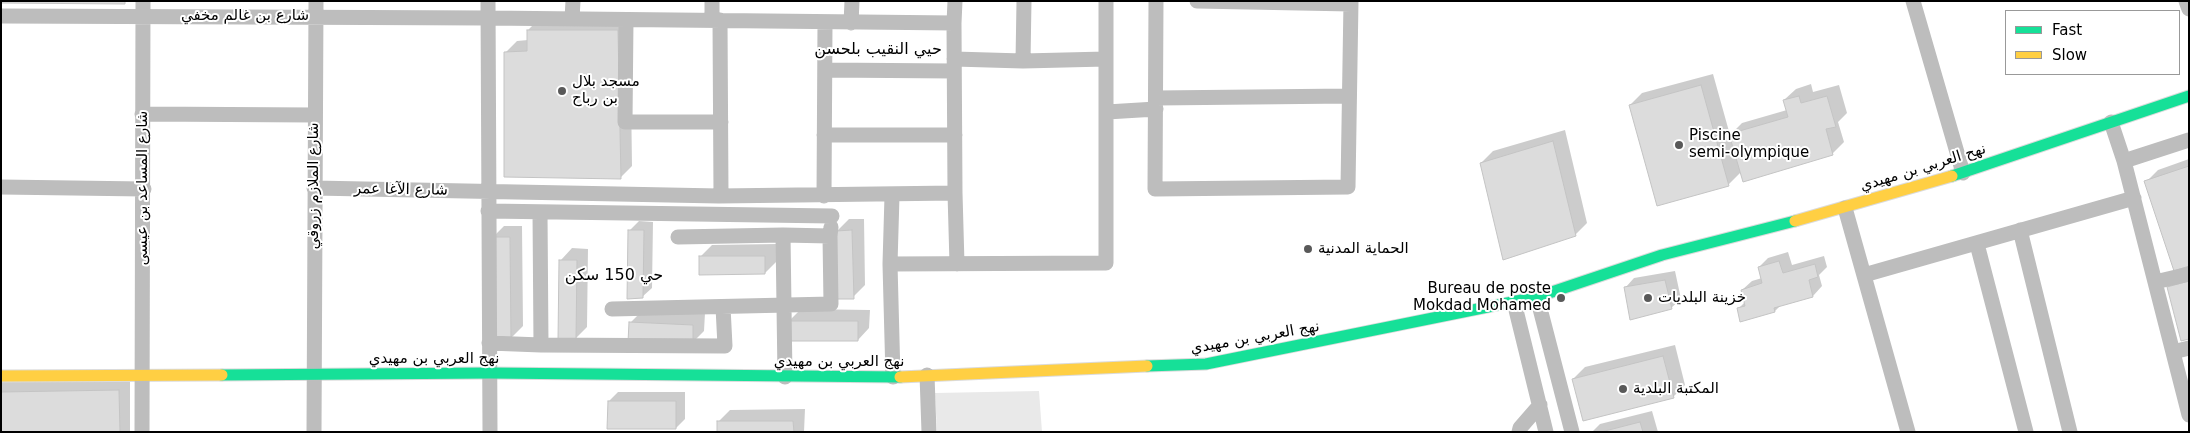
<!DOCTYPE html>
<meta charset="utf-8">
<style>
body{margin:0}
#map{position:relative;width:2190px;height:433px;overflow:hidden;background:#fff;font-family:"DejaVu Sans",sans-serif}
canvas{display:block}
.frame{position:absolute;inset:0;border:2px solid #000;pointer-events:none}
.legend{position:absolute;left:2005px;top:10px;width:175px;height:65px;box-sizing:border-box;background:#fff;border:1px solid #999;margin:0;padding:6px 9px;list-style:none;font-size:15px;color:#000}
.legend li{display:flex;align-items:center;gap:10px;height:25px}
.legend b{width:25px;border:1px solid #999}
</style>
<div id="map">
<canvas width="2190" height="433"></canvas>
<div class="frame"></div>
<ul class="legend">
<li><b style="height:6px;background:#16e098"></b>Fast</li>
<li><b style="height:6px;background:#ffcf43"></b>Slow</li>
</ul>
</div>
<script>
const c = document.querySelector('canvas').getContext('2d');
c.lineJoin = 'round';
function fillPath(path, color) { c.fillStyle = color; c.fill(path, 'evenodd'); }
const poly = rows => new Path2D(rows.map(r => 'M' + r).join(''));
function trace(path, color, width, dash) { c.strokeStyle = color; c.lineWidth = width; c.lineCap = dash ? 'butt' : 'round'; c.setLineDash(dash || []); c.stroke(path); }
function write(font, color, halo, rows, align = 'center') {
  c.font = font + ' "DejaVu Sans",Cairo,sans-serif'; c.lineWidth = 4; c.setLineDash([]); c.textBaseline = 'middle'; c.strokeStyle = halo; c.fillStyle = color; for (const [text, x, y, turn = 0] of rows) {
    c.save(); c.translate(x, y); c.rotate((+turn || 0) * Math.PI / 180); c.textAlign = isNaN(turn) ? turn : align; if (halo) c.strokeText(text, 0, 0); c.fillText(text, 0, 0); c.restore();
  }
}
fillPath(poly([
 [1039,391,1042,432,937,432,935,393]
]), '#e9e9e9');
fillPath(poly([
 [540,18,630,19,632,166,620,178,505,53,517,41,528,40,528,30],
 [1713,74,1730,135,1742,123,1787,110,1784,100,1796,89,1811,84,1813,92,1839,85,1847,113,1838,122,1844,142,1832,154,1741,172,1728,185,1630,105,1642,93],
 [1565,130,1587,223,1575,235,1481,163,1493,151],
 [2189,159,2189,265,2146,182,2158,170],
 [849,219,864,219,865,285,853,297,837,231],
 [639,221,653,222,652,288,642,297,629,231],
 [504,226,522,226,523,326,511,338,492,238],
 [777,244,777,261,765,273,700,257,712,245],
 [572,248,588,249,587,327,575,339,561,260],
 [1788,252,1792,265,1824,256,1827,267,1819,275,1822,286,1813,296,1781,305,1775,311,1741,320,1738,309,1745,302,1742,290,1752,281,1762,278,1759,267,1768,258],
 [1675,271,1681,299,1671,308,1625,288,1634,278],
 [801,309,870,310,869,328,858,340,789,321],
 [642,311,705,313,704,331,692,343,630,323],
 [1675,345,1685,385,1673,397,1573,379,1585,367],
 [130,379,130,432,1,432,1,381],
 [618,392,685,392,685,419,676,428,609,401],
 [805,409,804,432,718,432,718,422,730,410],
 [1652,411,1658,432,1592,432,1600,424]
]), '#0003');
const building = poly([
 [1,1,125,1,125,4,1,3,1,1],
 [527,30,618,30,621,179,504,177,504,52,527,51,527,30],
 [1701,85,1729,186,1657,206,1629,105,1701,85],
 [1799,96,1801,103,1827,96,1836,127,1826,129,1833,155,1743,182,1729,134,1788,117,1783,100,1799,96],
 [1553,141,1576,236,1503,260,1480,163,1553,141],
 [2189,166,2189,266,2174,271,2144,181,2189,166],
 [628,230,644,230,643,298,627,299,628,230],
 [852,230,854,299,837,299,836,231,852,230],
 [491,237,510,237,511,339,492,339,491,237],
 [699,256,765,256,765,274,699,275,699,256],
 [559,260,577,260,576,341,558,340,559,260],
 [1779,261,1783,273,1815,264,1818,277,1809,280,1813,297,1774,308,1775,312,1740,322,1737,308,1745,306,1741,290,1762,283,1758,267,1779,261],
 [1665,280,1672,309,1630,320,1624,287,1665,280],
 [2189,281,2189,339,2181,341,2167,287,2189,281],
 [788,321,858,321,858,341,788,341,788,321],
 [629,322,693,325,693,344,628,342,629,322],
 [1663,356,1674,398,1583,421,1572,379,1663,356],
 [119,390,120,432,1,432,1,392,119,390],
 [608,401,676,401,676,429,607,429,608,401],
 [717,421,793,421,794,432,717,432,717,421],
 [1640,422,1643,432,1601,432,1640,422]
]);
fillPath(building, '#dcdcdc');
trace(building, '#c4c4c4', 1);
const fast = poly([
 [1952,176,2189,96],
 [1147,366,1206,364,1537,297,1662,255,1795,221],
 [222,375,490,373,900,377]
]);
const slow = poly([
 [1795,221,1952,176],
 [1,376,222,375],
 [900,377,1147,366]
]);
trace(fast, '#dbdbdb', 13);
trace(slow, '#dbdbdb', 13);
trace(poly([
 [488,1,490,432],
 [712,1,712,20],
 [1156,1,1155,189,1348,187,1351,1],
 [1197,1,1351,4],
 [1913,1,1963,173],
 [2186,1,2189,9],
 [1,16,488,18,954,23],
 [572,19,573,1],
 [626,20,625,122,721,122],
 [720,20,721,196],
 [851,23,852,1],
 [954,59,1023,61,1106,59],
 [1023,61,1024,1],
 [825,70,954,71],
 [1156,98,1349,96],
 [1107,112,1156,109],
 [142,114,315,115],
 [2111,122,2124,161,2189,415],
 [824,135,955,135],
 [2124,161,2189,140],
 [1,187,144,189],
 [314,188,719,196,955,193,954,23,955,1],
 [955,193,957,264],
 [824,196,825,23],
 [892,196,890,264,893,377],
 [1845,208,1908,432],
 [488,211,832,216],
 [2020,230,2070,432],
 [678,237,783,235],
 [1977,244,2026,432],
 [890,264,1106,263,1106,1],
 [1864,275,2134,198],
 [2155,282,2189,274],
 [1537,297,1572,432],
 [1514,302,1546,432],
 [612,309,831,304,830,236],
 [489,343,541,345,540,212],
 [541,345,725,346,723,307],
 [2173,352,2189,348],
 [927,375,929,432],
 [785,377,783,235,830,236,831,227],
 [142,432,143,1],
 [314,432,316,1],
 [1519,432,1520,428,1540,405]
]), '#bdbdbd', 15);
trace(fast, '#16e098', 11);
trace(slow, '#ffcf43', 11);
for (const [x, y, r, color] of [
 [562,91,5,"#595959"],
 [1679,145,5,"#595959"],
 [1308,249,5,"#595959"],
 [1561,298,5,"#595959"],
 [1648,298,5,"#595959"],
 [1623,389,5,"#595959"]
]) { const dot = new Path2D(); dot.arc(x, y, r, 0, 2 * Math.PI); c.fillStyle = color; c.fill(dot); trace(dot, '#fff', 2); }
write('15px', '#000', '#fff', [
 ["شارع بن غالم مخفي",245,16],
 ["نهح العربي بن مهيدي",1923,168,-17],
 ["شارع الملازم زروقي",314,186,-90],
 ["شارع المساعد بن عيسى",143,188,-90],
 ["شارع الآغا عمر",401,190,1],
 ["نهج العربي بن مهيدي",1255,338,-10],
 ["نهج العربي بن مهيدي",434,359],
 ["نهج العربي بن مهيدي",839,362]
]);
write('15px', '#000', '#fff', [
 ["مسجد بلال",572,82],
 ["بن رباح",572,99],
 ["Piscine",1689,136],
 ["semi-olympique",1689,153],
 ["الحماية المدنية",1318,249],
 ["Bureau de poste",1551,289,"right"],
 ["Mokdad Mohamed",1551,306,"right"],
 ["خزينة البلديات",1658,298],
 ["المكتبة البلدية",1633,389]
], 'left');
write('16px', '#000', '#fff', [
 ["حيي النقيب بلحسن",878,50],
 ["حي 150 سكن",614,276]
]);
</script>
